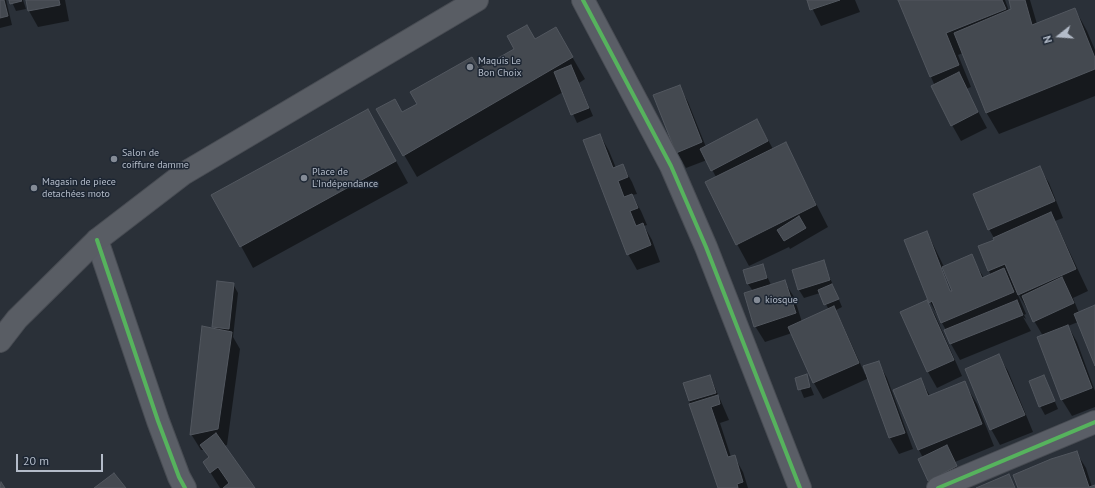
<!DOCTYPE html>
<meta charset="utf-8">
<style>
body{margin:0}
#map{position:relative;width:1095px;height:488px;overflow:hidden;background:#2a3038;font-family:"PT Sans",sans-serif}
canvas{display:block}
.north{position:absolute;left:1039px;top:16px;width:40px;height:40px;-webkit-text-stroke:3px #1d2633;paint-order:stroke;rotate:253deg;font-size:11px;font-weight:700;line-height:16px;text-align:center;color:#b4bcc9}
.north::after{content:'';display:block;margin:auto;width:14px;height:18px;background:#b4bcc9;clip-path:polygon(50% 0,100% 100%,50% 72%,0 100%)}
.scale{position:absolute;left:16px;top:454px;width:87px;height:18px;box-sizing:border-box;border:2px solid #b4bcc9;border-top:0;padding-left:5px;font-size:12px;line-height:14px;white-space:nowrap;color:#b4bcc9;-webkit-text-stroke:3px #1d2633;paint-order:stroke}
</style>
<div id="map">
<canvas width="1095" height="488"></canvas>
<div class="north">N</div>
<div class="scale">20 m</div>
</div>
<script>
const c = document.querySelector('canvas').getContext('2d');
c.lineJoin = 'round';
function fillPath(path, color) { c.fillStyle = color; c.fill(path, 'evenodd'); }
const poly = rows => new Path2D(rows.map(r => 'M' + r).join(''));
function trace(path, color, width, dash) { c.strokeStyle = color; c.lineWidth = width; c.lineCap = dash ? 'butt' : 'round'; c.setLineDash(dash || []); c.stroke(path); }
function write(font, color, halo, rows, align = 'center') {
  c.font = font + ' "PT Sans",sans-serif'; c.lineWidth = 3; c.setLineDash([]); c.textBaseline = 'middle'; c.strokeStyle = halo; c.fillStyle = color; for (const [text, x, y, turn = 0] of rows) {
    c.save(); c.translate(x, y); c.rotate((+turn || 0) * Math.PI / 180); c.textAlign = isNaN(turn) ? turn : align; if (halo) c.strokeText(text, 0, 0); c.fillText(text, 0, 0); c.restore();
  }
}
fillPath(poly([
 [0,0,6,0,12,25,0,28],
 [11,0,23,0,26,9,16,11],
 [27,0,65,0,69,21,38,27,29,11],
 [808,0,855,0,860,12,821,26],
 [899,0,1005,0,1009,11,1013,9,1010,0,1030,0,1037,24,1075,9,1087,31,1095,50,1095,96,999,134,986,112,963,53,958,55,971,87,966,89,987,128,961,141,952,125,931,77],
 [556,29,585,79,579,83,593,116,577,123,563,92,417,177,378,110,402,113],
 [679,86,688,102,706,147,757,120,773,149,785,143,828,227,790,249,789,247,749,266,737,244,716,177,707,160,686,168,677,152],
 [380,132,408,183,253,268,241,246],
 [600,135,609,151,616,168,623,166,632,182,637,194,632,195,641,211,647,225,644,226,652,240,660,262,637,270,628,254],
 [1039,167,1049,183,1063,218,1055,221,1088,291,1073,298,1079,313,1095,306,1095,364,1078,322,1068,326,1077,342,1095,391,1095,407,1072,416,1062,400,1039,337,1043,336,1019,295,1018,295,1026,314,1024,315,1026,319,1023,317,1031,331,960,360,951,344,946,330,930,302,927,232,944,267,971,256,984,278,991,275,989,271,995,240,989,229],
 [942,269,943,269,953,291,950,292],
 [823,261,842,307,836,310,865,374,878,362,887,378,913,449,899,454,890,438,869,378,823,399,814,383,792,333,765,342,755,326,753,291,748,284,762,265,771,285,784,281,794,297,802,322,829,310,820,293,804,298,799,290],
 [233,284,238,293,233,337,240,349,227,445,224,446,254,488,220,488,204,462,209,458,204,450,201,450,191,434,215,330,213,327],
 [927,301,936,317,962,376,937,388,928,372],
 [998,355,1008,371,1033,432,1000,445,991,429],
 [806,375,814,395,804,398,796,378],
 [710,376,729,420,720,423,731,457,734,456,743,472,748,488,719,488,689,401],
 [1044,376,1058,409,1045,415,1040,406],
 [921,380,930,396,964,382,977,404,994,446,955,462,961,475,933,488,929,480,923,458,919,450],
 [1076,452,1086,468,1092,487,1095,486,1095,488,1019,488]
]), '#0007');
const building = poly([
 [0,0,4,0,8,16,0,18,0,0],
 [9,0,21,0,22,1,10,4,9,0],
 [26,0,59,0,60,5,28,11,26,0],
 [807,0,840,0,810,10,807,0],
 [898,0,1002,0,1006,9,946,33,959,65,930,77,898,0],
 [1009,0,1025,0,1032,25,1075,8,1095,58,1095,69,986,113,954,33,1011,9,1009,0],
 [527,25,535,39,556,27,573,57,403,156,376,109,395,99,402,112,417,104,410,92,472,57,479,69,514,49,507,36,527,25],
 [571,65,589,108,571,115,554,72,571,65],
 [959,72,978,112,951,126,931,86,959,72],
 [680,85,702,142,676,153,653,95,680,85],
 [368,109,396,161,240,247,211,195,368,109],
 [757,119,768,141,711,171,700,149,757,119],
 [600,134,613,168,623,164,628,177,618,181,624,197,632,194,638,208,630,211,636,226,643,223,651,245,627,255,583,140,600,134],
 [786,142,816,205,736,245,705,182,786,142],
 [1040,166,1055,201,988,230,973,194,1040,166],
 [1051,212,1076,269,1018,295,1005,264,988,271,978,246,994,240,993,238,1051,212],
 [799,216,806,228,784,241,777,230,799,216],
 [927,231,950,291,952,291,942,267,972,254,982,278,1004,268,1014,292,941,323,932,301,929,303,904,240,927,231],
 [824,260,830,280,798,290,792,270,824,260],
 [763,264,767,278,747,284,743,270,763,264],
 [1062,277,1074,303,1033,322,1022,296,1062,277],
 [785,280,796,313,754,327,744,293,785,280],
 [217,281,234,283,229,329,212,327,217,281],
 [832,284,839,299,824,305,818,290,832,284],
 [927,300,954,360,927,372,900,312,927,300],
 [1017,300,1023,315,950,344,944,330,1017,300],
 [1095,305,1095,366,1074,314,1095,305],
 [834,306,859,363,813,383,788,327,834,306],
 [1068,325,1092,388,1061,400,1037,337,1068,325],
 [202,326,232,332,218,429,190,435,202,326],
 [999,354,1025,415,990,430,965,369,999,354],
 [879,361,905,433,889,438,863,366,879,361],
 [807,374,810,387,798,390,795,378,807,374],
 [710,375,716,393,689,401,683,383,710,375],
 [1044,375,1055,401,1039,407,1029,381,1044,375],
 [921,378,928,396,965,381,982,424,918,450,893,390,921,378],
 [718,395,720,404,711,407,728,457,735,455,743,482,737,484,738,488,718,488,689,404,718,395],
 [216,433,255,488,223,488,229,483,218,467,210,473,203,462,209,457,200,445,216,433],
 [947,445,957,466,928,481,918,459,947,445],
 [1077,451,1089,487,1095,485,1095,488,1018,488,1013,475,1051,459,1077,451],
 [114,473,126,488,94,488,114,473],
 [1009,474,1015,488,976,488,1009,474],
 [1,482,5,488,0,488,1,482]
]);
fillPath(building, '#444950');
trace(building, '#52575f', 1);
const street = poly([
 [583,0,671,166,706,247,800,488],
 [97,240,158,421,179,477,185,488],
 [938,488,1095,422]
]);
const secondary = poly([
 [0,341,17,319,97,240,183,174,477,0]
]);
trace(street, '#484c53', 24);
trace(secondary, '#484c53', 24);
trace(street, '#5a5e66', 22);
trace(secondary, '#595d64', 22);
trace(poly([
 [583,0,671,166,706,247,800,488],
 [97,240,158,421,179,477,185,488],
 [938,488,1095,422]
]), '#56b35d', 4);
for (const [x, y, r, color] of [
 [470,67,4,"#848b96"],
 [114,159,4,"#848b96"],
 [304,178,4,"#848b96"],
 [34,188,4,"#848b96"],
 [757,300,4,"#848b96"]
]) { const dot = new Path2D(); dot.arc(x, y, r, 0, 2 * Math.PI); c.fillStyle = color; c.fill(dot); trace(dot, '#1d2633', 1.5); }
write('10px', '#b4bcc9', '#1d2633', [
 ["Maquis Le",478,61],
 ["Bon Choix",478,73],
 ["Salon de",122,153],
 ["coiffure damme",122,165],
 ["Place de",312,172],
 ["L'Indépendance",312,184],
 ["Magasin de piece",42,182],
 ["detachées moto",42,194],
 ["kiosque",765,300]
], 'left');
</script>
